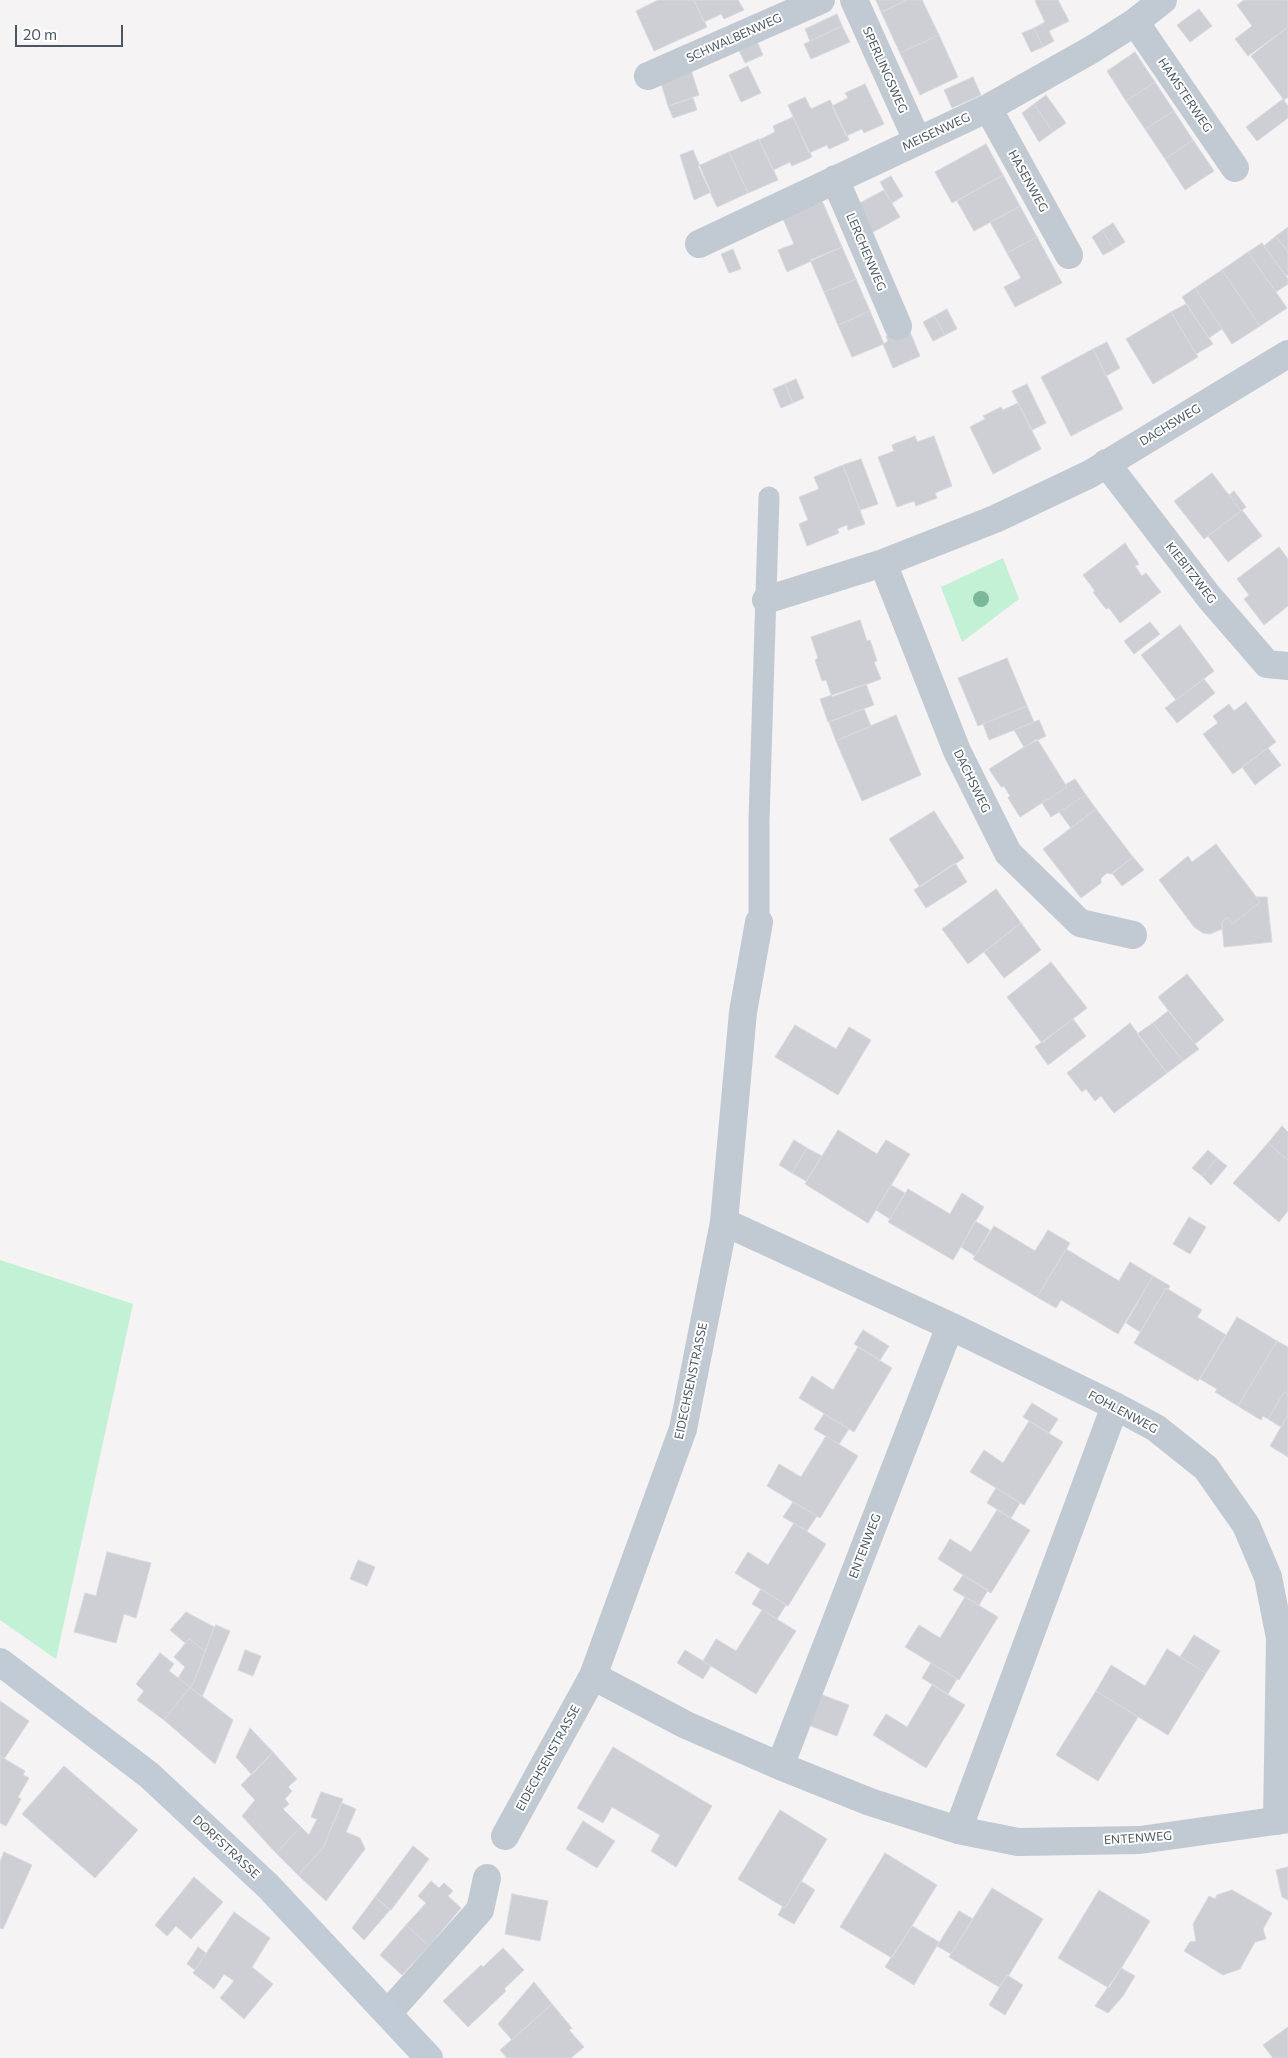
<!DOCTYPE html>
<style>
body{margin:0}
#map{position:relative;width:1288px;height:2058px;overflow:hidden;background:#f5f3f3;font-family:Commissioner,sans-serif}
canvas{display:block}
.scale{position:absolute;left:15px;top:25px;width:108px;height:22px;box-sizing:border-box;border:2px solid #4a5661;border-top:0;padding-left:6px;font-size:15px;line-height:18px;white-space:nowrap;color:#4a5661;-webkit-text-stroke:4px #fff;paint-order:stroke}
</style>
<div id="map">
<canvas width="1288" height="2058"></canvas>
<div class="scale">20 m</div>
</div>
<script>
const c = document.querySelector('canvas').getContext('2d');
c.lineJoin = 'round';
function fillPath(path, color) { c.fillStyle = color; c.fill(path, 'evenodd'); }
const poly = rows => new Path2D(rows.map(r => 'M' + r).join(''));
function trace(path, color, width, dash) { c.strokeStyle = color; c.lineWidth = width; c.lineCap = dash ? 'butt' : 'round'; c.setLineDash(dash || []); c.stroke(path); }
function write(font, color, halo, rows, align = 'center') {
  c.font = font + ' Commissioner,sans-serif'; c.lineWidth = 4; c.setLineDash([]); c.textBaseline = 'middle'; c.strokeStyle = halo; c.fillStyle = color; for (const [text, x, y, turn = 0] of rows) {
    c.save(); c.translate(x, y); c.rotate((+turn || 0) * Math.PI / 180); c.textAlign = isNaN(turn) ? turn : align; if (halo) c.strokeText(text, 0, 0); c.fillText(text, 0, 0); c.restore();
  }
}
fillPath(poly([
 [1003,558,1019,599,962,642,941,587],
 [0,1260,133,1304,56,1659,0,1620]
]), '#c3f1d5');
const building = poly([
 [658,0,694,0,707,27,654,51,636,11,658,0],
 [694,0,738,0,744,10,724,19,721,14,704,22,694,0],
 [876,0,907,0,881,12,876,0],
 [907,0,922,0,939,35,900,53,881,12,907,0],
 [1036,0,1058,0,1069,21,1049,31,1054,41,1043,47,1034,28,1045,22,1035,1,1036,0],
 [1244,0,1288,0,1288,27,1248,56,1235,39,1252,26,1237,5,1244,0],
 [1199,9,1212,26,1190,42,1177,25,1199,9],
 [837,14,842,26,810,41,805,29,837,14],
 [842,26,850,42,811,59,804,44,842,26],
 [1288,27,1288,97,1284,100,1251,56,1288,27],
 [1034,28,1043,47,1031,52,1022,33,1034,28],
 [939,35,958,77,920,95,900,53,939,35],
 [755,37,763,55,745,63,737,46,755,37],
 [1135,52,1155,82,1126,101,1107,71,1135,52],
 [748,66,761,93,741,102,729,75,748,66],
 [691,70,699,95,668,106,660,80,691,70],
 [973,77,981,95,952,108,944,90,973,77],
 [1155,82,1174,111,1145,129,1126,101,1155,82],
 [865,84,884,124,864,133,862,129,846,136,832,106,848,98,845,93,865,84],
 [1046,95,1066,123,1053,132,1034,104,1046,95],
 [805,97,811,109,830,100,849,140,829,149,827,145,809,153,788,105,805,97],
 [693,98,697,110,673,118,668,106,693,98],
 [1283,99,1288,106,1288,118,1257,141,1246,127,1283,99],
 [1034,104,1053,132,1039,142,1022,113,1034,104],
 [1174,111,1193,140,1165,159,1145,129,1174,111],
 [793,117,812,157,792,166,790,162,773,170,759,140,775,132,773,126,793,117],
 [759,139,778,180,748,193,729,152,759,139],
 [1193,140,1214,171,1185,190,1165,159,1193,140],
 [986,144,1003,175,952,203,935,172,986,144],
 [693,150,711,192,694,200,680,155,693,150],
 [729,152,748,193,717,207,698,166,729,152],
 [1003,175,1020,206,974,231,957,201,1003,175],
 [891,176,903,196,892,203,880,182,891,176],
 [884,190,900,217,868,235,856,205,884,190],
 [820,196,842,247,787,272,778,250,794,244,780,212,820,196],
 [1020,206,1037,237,1007,253,990,222,1020,206],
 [1113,223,1125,242,1114,249,1102,230,1113,223],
 [1288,227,1288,252,1276,236,1288,227],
 [1102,230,1114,249,1103,255,1092,237,1102,230],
 [1276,236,1288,252,1288,275,1286,276,1264,246,1276,236],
 [1037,237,1062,283,1015,307,1004,287,1021,278,1007,253,1037,237],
 [1262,243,1288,279,1288,284,1276,292,1248,252,1262,243],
 [842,247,856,279,824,292,810,260,842,247],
 [733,249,741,269,729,273,721,254,733,249],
 [1248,252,1287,308,1260,326,1222,270,1248,252],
 [1222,270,1260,326,1232,344,1195,288,1222,270],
 [856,279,870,311,838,325,824,292,856,279],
 [1195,288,1222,329,1209,338,1182,297,1195,288],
 [1186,304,1213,344,1196,354,1171,312,1186,304],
 [947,309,957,329,945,335,934,316,947,309],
 [870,311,884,344,852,357,838,325,870,311],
 [1171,312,1198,357,1153,384,1126,339,1171,312],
 [934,316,945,335,933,341,923,322,934,316],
 [908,327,920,356,893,368,883,344,888,341,886,336,908,327],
 [1107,342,1120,368,1106,376,1093,349,1107,342],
 [1093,349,1123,409,1071,436,1041,377,1093,349],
 [796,379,804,398,793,403,785,384,796,379],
 [785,384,793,403,781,408,773,389,785,384],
 [1027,384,1046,423,1032,430,1012,391,1027,384],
 [1018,403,1041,449,993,474,970,427,985,419,983,416,1001,407,1003,410,1018,403],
 [915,436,917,442,934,436,952,486,935,493,937,498,916,506,914,501,897,507,878,457,894,451,892,445,915,436],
 [861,459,878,504,860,510,843,465,861,459],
 [843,465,865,524,848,530,847,525,837,529,839,533,807,546,799,524,808,520,799,497,819,489,814,477,843,465],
 [1212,473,1241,511,1204,539,1174,501,1212,473],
 [1234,491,1246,507,1241,511,1229,495,1234,491],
 [1242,510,1262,536,1228,562,1208,536,1242,510],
 [1125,543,1139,564,1135,566,1142,576,1146,573,1161,592,1120,623,1109,608,1106,609,1093,592,1095,591,1083,575,1125,543],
 [1279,547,1288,559,1288,606,1264,625,1244,599,1249,595,1237,579,1279,547],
 [860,620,867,641,870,640,877,661,874,662,881,679,832,697,826,680,822,681,815,660,818,658,811,637,860,620],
 [1150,622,1160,634,1134,654,1124,641,1150,622],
 [1180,625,1214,671,1176,700,1141,655,1180,625],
 [1007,658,1027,706,978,726,958,678,1007,658],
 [1204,679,1215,693,1177,723,1165,708,1204,679],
 [866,684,874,705,828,722,820,699,866,684],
 [1246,702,1276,742,1233,774,1203,734,1218,723,1213,716,1229,704,1234,711,1246,702],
 [1027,706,1034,722,989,740,983,724,1027,706],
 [864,709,871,726,836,741,829,722,864,709],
 [896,715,921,775,862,801,836,741,896,715],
 [1039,720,1046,736,1024,747,1014,730,1039,720],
 [1037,739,1067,787,1020,817,1008,798,1010,796,1004,786,1001,787,989,769,1037,739],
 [1268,748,1281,765,1255,785,1242,767,1268,748],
 [1075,779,1086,795,1051,817,1042,803,1067,787,1066,784,1075,779],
 [1086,795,1096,809,1071,828,1059,812,1086,795],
 [1096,809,1133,857,1112,874,1107,873,1101,878,1101,883,1081,898,1043,849,1096,809],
 [934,811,964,858,920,887,889,839,934,811],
 [1216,844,1260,902,1232,924,1228,917,1222,922,1222,929,1210,934,1203,933,1194,927,1159,880,1188,856,1192,862,1216,844],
 [1133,857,1144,870,1122,886,1112,873,1133,857],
 [955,863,967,882,926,908,914,890,955,863],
 [996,889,1021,923,968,964,942,929,996,889],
 [1256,897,1267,897,1272,942,1224,947,1222,922,1228,917,1232,924,1260,902,1256,897],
 [1021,923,1041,950,1004,978,984,952,1021,923],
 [1051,962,1087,1008,1042,1043,1007,997,1051,962],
 [1187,974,1224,1020,1195,1044,1158,997,1187,974],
 [1168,1011,1199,1049,1183,1061,1153,1023,1168,1011],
 [1073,1019,1086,1036,1048,1065,1035,1047,1073,1019],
 [1130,1023,1167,1073,1114,1113,1101,1096,1095,1101,1086,1089,1082,1092,1067,1073,1130,1023],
 [1153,1023,1183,1061,1167,1073,1137,1034,1153,1023],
 [795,1025,836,1049,849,1027,871,1040,838,1095,775,1057,795,1025],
 [1282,1126,1288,1132,1288,1160,1268,1143,1282,1126],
 [838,1130,877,1154,886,1140,910,1154,868,1223,805,1184,838,1130],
 [794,1140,807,1148,792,1173,779,1165,794,1140],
 [1268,1143,1288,1160,1288,1211,1279,1222,1233,1183,1268,1143],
 [807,1148,822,1156,806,1181,792,1173,807,1148],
 [1208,1150,1217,1158,1202,1176,1192,1168,1208,1150],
 [1217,1158,1227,1166,1211,1185,1202,1176,1217,1158],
 [891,1185,905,1193,890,1219,876,1210,891,1185],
 [908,1189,950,1214,962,1193,984,1207,953,1260,888,1222,908,1189],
 [1189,1217,1206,1227,1190,1254,1173,1244,1189,1217],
 [975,1221,990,1230,975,1256,961,1247,975,1221],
 [994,1226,1035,1251,1048,1230,1070,1243,1037,1297,973,1259,994,1226],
 [1066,1249,1119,1281,1130,1262,1153,1276,1118,1334,1061,1300,1056,1308,1037,1297,1066,1249],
 [1153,1276,1170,1286,1168,1290,1166,1288,1140,1332,1126,1323,1153,1276],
 [1166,1288,1202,1310,1197,1317,1226,1335,1198,1381,1134,1343,1166,1288],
 [1237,1317,1277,1341,1238,1406,1215,1392,1217,1389,1200,1379,1237,1317],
 [863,1330,889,1346,880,1360,854,1344,863,1330],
 [1277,1341,1288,1347,1288,1394,1284,1392,1268,1419,1263,1416,1261,1420,1238,1406,1277,1341],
 [858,1347,892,1368,854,1432,799,1398,812,1376,833,1390,858,1347],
 [1284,1392,1288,1394,1288,1415,1281,1427,1268,1419,1284,1392],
 [1032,1403,1058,1419,1049,1433,1023,1417,1032,1403],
 [824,1414,849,1429,839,1444,814,1429,824,1414],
 [1288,1415,1288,1457,1270,1446,1288,1415],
 [1029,1421,1063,1442,1024,1505,970,1472,984,1450,1003,1463,1029,1421],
 [826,1436,858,1456,820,1518,767,1486,779,1464,801,1477,826,1436],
 [996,1488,1020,1503,1011,1518,987,1503,996,1488],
 [793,1502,817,1516,807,1531,783,1517,793,1502],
 [997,1510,1030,1530,991,1593,938,1559,950,1539,971,1552,997,1510],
 [794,1523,826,1544,788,1606,735,1573,748,1552,768,1565,794,1523],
 [107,1552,151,1563,136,1618,124,1614,116,1643,74,1632,85,1593,96,1596,107,1552],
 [358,1560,375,1567,367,1586,350,1579,358,1560],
 [963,1575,988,1590,979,1605,953,1590,963,1575],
 [761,1589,786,1605,777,1619,752,1604,761,1589],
 [965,1597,998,1617,959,1680,905,1647,919,1625,940,1638,965,1597],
 [762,1610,796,1631,756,1694,703,1661,716,1639,736,1651,762,1610],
 [186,1612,214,1627,205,1651,189,1639,185,1643,170,1630,186,1612],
 [216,1625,230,1631,202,1697,190,1687,194,1682,214,1628,216,1625],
 [1194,1635,1220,1651,1206,1673,1180,1657,1194,1635],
 [189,1639,205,1651,194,1682,190,1687,178,1678,185,1667,174,1657,189,1639],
 [1167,1649,1206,1673,1168,1735,1096,1691,1111,1665,1145,1686,1167,1649],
 [245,1650,261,1656,253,1676,238,1670,245,1650],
 [685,1650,711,1666,703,1679,677,1663,685,1650],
 [160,1653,174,1664,169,1671,190,1687,164,1720,137,1700,144,1691,136,1684,160,1653],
 [931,1663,957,1679,948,1694,922,1678,931,1663],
 [932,1685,965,1705,926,1768,873,1735,886,1714,907,1727,932,1685],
 [190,1687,233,1720,215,1764,164,1720,190,1687],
 [1096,1691,1138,1717,1098,1781,1056,1755,1096,1691],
 [820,1694,849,1705,837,1736,808,1725,820,1694],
 [0,1701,29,1721,4,1759,0,1756,0,1701],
 [250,1728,273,1752,252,1775,236,1757,250,1728],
 [613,1747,712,1806,676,1867,651,1851,660,1835,612,1807,603,1823,577,1808,613,1747],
 [273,1752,297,1779,288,1787,292,1791,285,1799,289,1804,283,1809,301,1827,276,1853,242,1816,255,1800,241,1785,273,1752],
 [0,1756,25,1771,23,1775,29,1778,18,1797,21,1799,6,1826,0,1823,0,1756],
 [64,1766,138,1830,95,1878,22,1814,64,1766],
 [321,1792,343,1799,323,1848,298,1875,276,1853,301,1827,309,1835,317,1819,311,1817,321,1792],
 [342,1803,356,1809,346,1832,360,1838,365,1849,326,1901,298,1875,323,1848,342,1803],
 [780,1810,827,1839,785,1908,738,1879,780,1810],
 [583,1821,615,1841,597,1868,566,1849,583,1821],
 [413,1846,429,1859,391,1910,375,1897,413,1846],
 [4,1852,32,1865,3,1929,0,1928,0,1862,4,1852],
 [885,1853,937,1885,892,1958,840,1927,885,1853],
 [1288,1867,1288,1900,1282,1897,1276,1870,1288,1867],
 [194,1877,223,1902,191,1939,176,1926,167,1936,155,1925,194,1877],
 [431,1881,439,1888,444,1883,453,1891,448,1896,461,1908,429,1946,406,1925,426,1903,418,1896,431,1881],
 [801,1881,815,1890,794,1924,778,1915,783,1906,785,1908,801,1881],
 [992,1888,1043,1919,1009,1975,1007,1975,999,1987,949,1957,992,1888],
 [1099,1890,1150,1921,1109,1988,1058,1958,1099,1890],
 [1232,1890,1272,1913,1263,1929,1266,1939,1255,1942,1240,1969,1223,1975,1184,1951,1190,1942,1196,1941,1193,1924,1209,1896,1215,1899,1217,1895,1232,1890],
 [512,1894,548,1901,540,1941,505,1934,512,1894],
 [375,1897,390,1910,364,1940,352,1928,375,1897],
 [959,1911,973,1919,951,1954,937,1946,959,1911],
 [234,1912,270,1938,252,1967,273,1984,244,2019,220,1998,234,1981,224,1974,214,1989,193,1973,234,1912],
 [406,1925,429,1946,402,1975,380,1955,406,1925],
 [912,1926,939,1942,914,1985,885,1967,912,1926],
 [198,1947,206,1953,195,1970,187,1964,198,1947],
 [503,1948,524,1970,504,1989,506,1991,468,2027,443,2001,481,1965,483,1967,503,1948],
 [1121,1968,1135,1976,1123,1996,1108,2013,1095,2006,1121,1968],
 [1007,1975,1023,1985,1005,2015,989,2005,1007,1975],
 [534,1982,552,2004,512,2040,498,2024,534,1982],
 [552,2004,572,2028,569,2030,584,2047,571,2058,507,2058,500,2050,552,2004],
 [1288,2027,1288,2058,1273,2058,1263,2045,1288,2027]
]);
fillPath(building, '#cdcfd5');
trace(building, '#d7d9de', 1);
trace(poly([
 [759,922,759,820,769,497]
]), '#c1cad2', 21);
trace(poly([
 [854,0,917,140],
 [1135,22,1235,168],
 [648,76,821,0],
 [988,108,1069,255],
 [835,179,898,326],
 [699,244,988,108,1091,50,1135,22,1163,0],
 [1106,463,1209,597,1267,664,1288,666],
 [883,563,957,751,1008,853,1080,923,1133,935],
 [766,600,883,563,995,519,1090,474,1288,354],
 [724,1222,950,1326,1115,1406,1156,1428,1206,1468,1246,1525,1268,1577,1280,1638,1277,1821],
 [593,1676,686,1725,780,1766,870,1802,958,1830,1018,1842,1140,1840,1288,1819],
 [780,1766,950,1326],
 [958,1830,1115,1406],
 [505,1836,593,1676,683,1429,724,1222,743,1012,759,922],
 [388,2013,480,1910,487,1878]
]), '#c1cad2', 28);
trace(poly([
 [0,1662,149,1775,268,1886,429,2058]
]), '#c1cbd6', 28);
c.fillStyle = '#7bb799';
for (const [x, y] of [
 [981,599]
]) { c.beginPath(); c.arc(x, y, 8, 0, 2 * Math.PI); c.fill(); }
write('12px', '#4a5661', '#fff', [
 ["SCHWALBENWEG",734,38,-24],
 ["SPERLINGSWEG",885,70,66],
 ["HAMSTERWEG",1185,95,56],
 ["MEISENWEG",936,132,-25],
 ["HASENWEG",1028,181,61],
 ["LERCHENWEG",866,252,67],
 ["DACHSWEG",1170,425,-31],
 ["KIEBITZWEG",1191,573,52],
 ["DACHSWEG",972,781,64],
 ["EIDECHSENSTRASSE",691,1381,-78],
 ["FOHLENWEG",1123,1412,28],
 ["ENTENWEG",865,1546,-69],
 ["EIDECHSENSTRASSE",548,1758,-61],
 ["ENTENWEG",1138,1838,-4],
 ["DORFSTRASSE",226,1847,43]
]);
</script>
